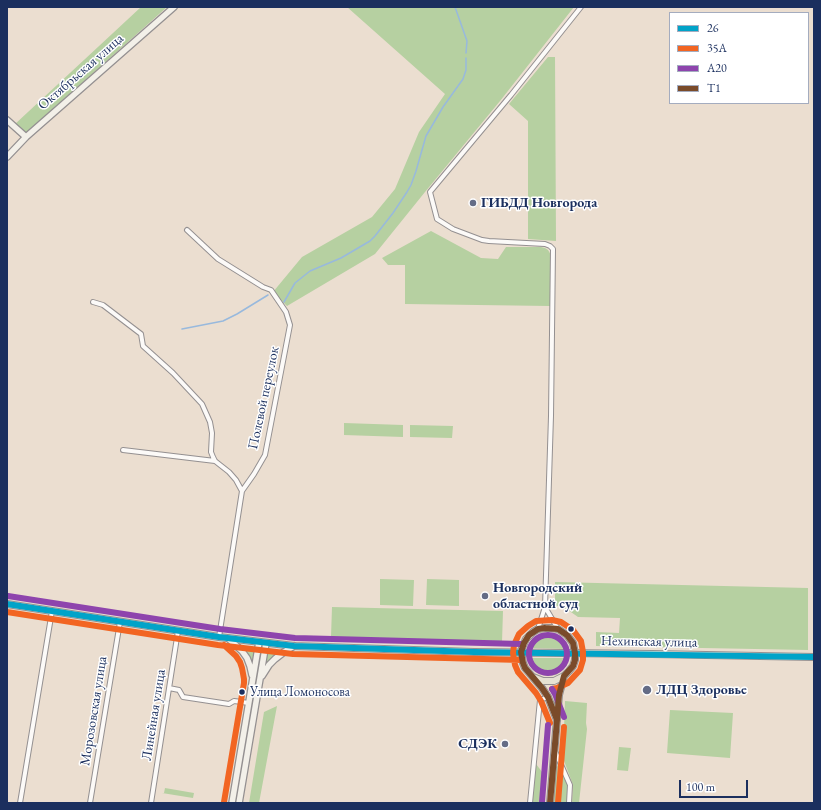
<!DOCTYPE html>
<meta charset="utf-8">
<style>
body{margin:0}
#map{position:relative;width:821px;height:810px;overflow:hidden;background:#ebded0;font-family:"EB Garamond",serif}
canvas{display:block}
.frame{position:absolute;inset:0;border:8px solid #1b2f5e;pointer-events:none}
.legend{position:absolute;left:669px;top:12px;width:140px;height:92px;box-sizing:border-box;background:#fff;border:1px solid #a4acbf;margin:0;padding:5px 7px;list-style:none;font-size:12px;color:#1b2f5e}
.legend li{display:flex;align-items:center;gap:8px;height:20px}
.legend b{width:20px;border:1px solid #a4acbf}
.scale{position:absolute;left:679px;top:780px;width:69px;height:18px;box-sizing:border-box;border:2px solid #1b2f5e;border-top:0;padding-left:5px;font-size:12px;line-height:14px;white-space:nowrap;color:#1b2f5e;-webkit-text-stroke:3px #fff;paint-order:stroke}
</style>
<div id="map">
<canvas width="821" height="810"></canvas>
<div class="frame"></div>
<ul class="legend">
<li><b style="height:5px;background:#01a3c8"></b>26</li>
<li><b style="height:5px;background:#f26522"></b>35А</li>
<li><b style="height:5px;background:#8e44ad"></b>А20</li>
<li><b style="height:5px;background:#7a4b2a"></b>Т1</li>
</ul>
<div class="scale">100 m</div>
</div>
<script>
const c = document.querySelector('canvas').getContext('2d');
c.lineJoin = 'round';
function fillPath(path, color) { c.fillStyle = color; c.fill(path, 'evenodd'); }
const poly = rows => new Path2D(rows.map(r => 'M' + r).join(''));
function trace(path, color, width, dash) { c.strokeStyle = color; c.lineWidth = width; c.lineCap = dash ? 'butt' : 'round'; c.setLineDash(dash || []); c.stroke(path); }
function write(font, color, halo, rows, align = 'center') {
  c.font = font + ' "EB Garamond",serif'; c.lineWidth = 3; c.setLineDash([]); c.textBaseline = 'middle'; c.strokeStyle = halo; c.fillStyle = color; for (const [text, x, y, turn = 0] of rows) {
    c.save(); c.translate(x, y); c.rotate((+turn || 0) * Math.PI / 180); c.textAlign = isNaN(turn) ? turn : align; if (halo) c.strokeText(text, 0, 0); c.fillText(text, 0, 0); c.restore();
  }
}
fillPath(poly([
 [141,7,167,7,25,134,14,125],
 [347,7,574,7,500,101,425,192,375,254,287,306,273,292,302,257,372,217,395,189,419,132,445,94],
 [548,57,555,57,556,241,528,239,528,121,509,104],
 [431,231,481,258,498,259,506,247,541,247,545,248,548,250,551,255,550,306,405,304,405,265,388,265,382,258],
 [344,423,403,425,403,437,344,435],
 [410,425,453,426,452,438,410,437],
 [380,579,414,580,413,606,380,605],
 [427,579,459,580,459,606,426,605],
 [555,582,808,588,808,650,596,646,596,632,619,633,620,618,578,617,568,610,555,605],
 [332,607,503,611,502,642,331,637],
 [547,633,554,633,562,638,565,643,567,649,530,648,532,643,535,638,540,634],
 [241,647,255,649,253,666],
 [268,650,281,652,265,667],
 [259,656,261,656,245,756,242,756],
 [529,658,567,658,567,665,561,671,556,675,547,676,540,674,534,671,530,665],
 [565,701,587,703,586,723,587,729,579,803,572,803,573,785,563,758],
 [277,706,259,803,249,803,264,712],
 [670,710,733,713,730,758,667,753],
 [619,747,631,748,628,771,617,770],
 [556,763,569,787,567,803,553,803],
 [536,764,546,777,544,803,532,803],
 [165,788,194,793,193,798,162,793,164,793]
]), '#b6d0a1');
trace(poly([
 [455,7,467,41,466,53],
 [284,302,295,283,310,271,341,258,370,241,375,236,393,213,407,192,411,185,416,171,426,136,443,107,463,79,466,70,466,58],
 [182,329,223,321,237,314,268,295]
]), '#98b9dd', 1.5);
const street = poly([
 [187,230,218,259,263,287,271,290,286,312,290,325,265,455,254,474,242,491,219,637],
 [93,302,103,305,141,334,143,346,173,373,202,404,210,422,212,433,211,452,213,457,215,461,229,472,236,480,242,491],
 [123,450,215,461],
 [545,607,558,629],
 [538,629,545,607,551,416,553,249,550,246,545,244,489,241,482,240,453,229,437,219,430,192,511,95,581,7],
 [169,688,179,690,183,697,229,704,234,701,249,703],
 [555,751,570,785,569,803],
 [20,803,52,611],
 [90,803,120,622],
 [151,803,178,631],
 [530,803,540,700,548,697]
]);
const secondary = poly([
 [7,120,26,137],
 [7,157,26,137,174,7],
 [229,639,242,651,247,658,250,666,252,675],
 [262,676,269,665,275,659,284,652,294,646],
 [232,803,259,642],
 [239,803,266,643]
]);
const primary = poly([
 [7,604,219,637,294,646,474,652,652,654,814,657],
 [533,677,543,681,554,681,564,676,569,671,573,666,575,660,575,653,573,643,567,635,558,629,552,628,545,628,538,629,533,632,526,639,522,648,521,652,523,663,525,668,542,688,548,697,557,720],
 [550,803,559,695,564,676]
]);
trace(street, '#949091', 6);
trace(secondary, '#949091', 8);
trace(primary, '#949091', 8);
trace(street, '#fcfaf8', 4);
trace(secondary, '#f3f0e9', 5.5);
trace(primary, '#e6e1d3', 6);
trace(poly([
 [7,604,219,637,294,646,474,652,814,657]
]), '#01a3c8', 6);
trace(poly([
 [7,612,218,645,293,654,521,660],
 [224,645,236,656,240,662,242,668,244,679,244,683,224,802],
 [550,723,541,701,536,693,518,672,515,665,513,653,514,645,519,634,528,626,536,621,552,620,561,622,573,630,581,641,583,652,583,660,580,670,568,683,557,688,552,689],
 [558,803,564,727]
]), '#f26522', 6);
trace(poly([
 [8,596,220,629,295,638,521,644],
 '529 654a19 19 0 1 1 38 0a19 19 0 1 1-38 0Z',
 [552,689,555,694,564,717],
 [542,802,548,725]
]), '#8e44ad', 6);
trace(poly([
 [545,628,558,629,567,635,573,643,575,653,575,660,573,666,564,676,559,695,557,720,548,697,542,688,525,668,523,663,521,652,524,643,529,635,538,629,545,628],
 [557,720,552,781,550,803,557,720]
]), '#7a4b2a', 6);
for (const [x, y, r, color] of [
 [473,203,4,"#646c86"],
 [485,596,4,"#646c86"],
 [571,629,3.5,"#1b2f5e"],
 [647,690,5,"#646c86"],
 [242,692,3.5,"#1b2f5e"],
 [505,744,4,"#646c86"]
]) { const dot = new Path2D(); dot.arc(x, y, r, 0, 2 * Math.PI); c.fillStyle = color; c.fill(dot); trace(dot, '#fff', 1.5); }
write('13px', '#1b2f5e', '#fff', [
 ["Улица Ломоносова",250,692]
], 'left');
write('14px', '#1b2f5e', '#fff', [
 ["Октябрьская улица",81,72,-41],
 ["Полевой переулок",264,398,-78],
 ["Нехинская улица",649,642,1],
 ["Морозовская улица",94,711,-81],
 ["Линейная улица",154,715,-81]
]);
write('bold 14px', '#1b2f5e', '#fff', [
 ["ГИБДД Новгорода",481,203],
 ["Новгородский",493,588],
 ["областной суд",493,604],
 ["ЛДЦ Здоровье",656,690],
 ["СДЭК",497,744,"right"]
], 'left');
</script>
